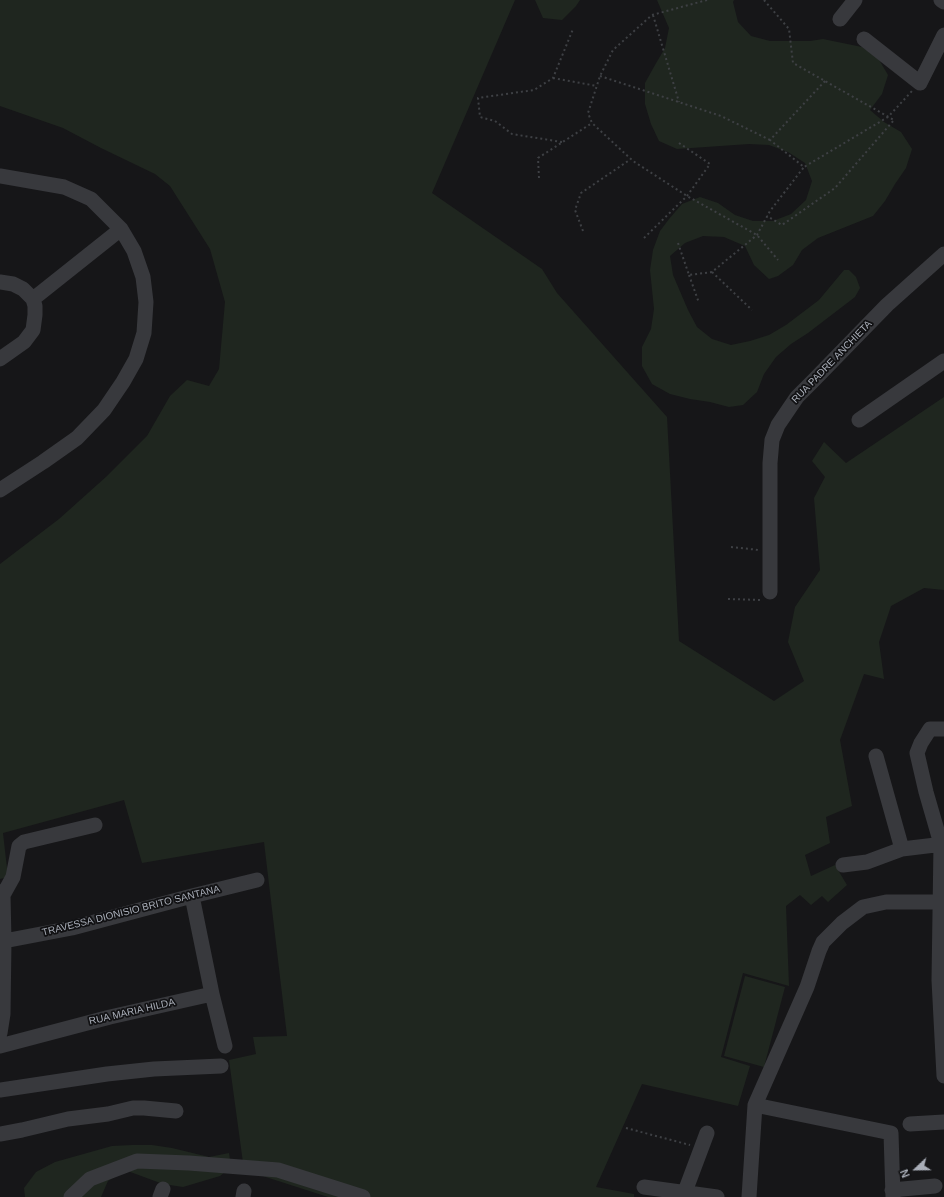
<!DOCTYPE html>
<style>
body{margin:0}
#map{position:relative;width:944px;height:1197px;overflow:hidden;background:#161618;font-family:Arial,sans-serif}
canvas{display:block}
.north{position:absolute;left:896px;top:1149px;width:40px;height:40px;-webkit-text-stroke:3px #111113;paint-order:stroke;rotate:248deg;font-size:11px;font-weight:700;line-height:16px;text-align:center;color:#a9aeb8}
.north::after{content:'';display:block;margin:auto;width:14px;height:18px;background:#a9aeb8;clip-path:polygon(50% 0,100% 100%,50% 72%,0 100%)}
</style>
<div id="map">
<canvas width="944" height="1197"></canvas>
<div class="north">N</div>
</div>
<script>
const c = document.querySelector('canvas').getContext('2d');
c.lineJoin = 'round';
function fillPath(path, color) { c.fillStyle = color; c.fill(path, 'evenodd'); }
const poly = rows => new Path2D(rows.map(r => 'M' + r).join(''));
function trace(path, color, width, dash) { c.strokeStyle = color; c.lineWidth = width; c.lineCap = dash ? 'butt' : 'round'; c.setLineDash(dash || []); c.stroke(path); }
function write(font, color, halo, rows, align = 'center') {
  c.font = font + ' Arial,sans-serif'; c.lineWidth = 3.5; c.setLineDash([]); c.textBaseline = 'middle'; c.strokeStyle = halo; c.fillStyle = color; for (const [text, x, y, turn = 0] of rows) {
    c.save(); c.translate(x, y); c.rotate((+turn || 0) * Math.PI / 180); c.textAlign = isNaN(turn) ? turn : align; if (halo) c.strokeText(text, 0, 0); c.fillText(text, 0, 0); c.restore();
  }
}
fillPath(poly([
 [0,0,515,0,432,193,542,269,557,293,667,417,679,641,774,701,804,681,788,642,795,607,820,570,814,498,825,477,812,461,824,442,846,463,944,397,944,590,924,588,891,606,879,642,884,679,864,674,840,740,852,806,826,817,830,843,805,855,811,876,835,865,847,885,828,902,822,896,811,905,800,895,786,906,789,986,743,973,721,1057,750,1066,738,1106,642,1084,596,1187,634,1194,634,1197,328,1197,244,1170,229,1060,256,1054,253,1037,287,1036,264,842,142,863,124,800,3,833,8,877,0,879,0,564,59,519,107,476,147,436,170,396,187,380,209,386,219,369,225,302,210,249,170,186,155,174,101,148,63,128,0,106],
 [535,0,580,0,576,6,562,20,543,18],
 [657,0,734,0,733,2,738,22,751,36,770,41,810,41,823,39,862,47,878,58,888,75,882,94,870,110,884,122,901,132,912,149,906,168,895,184,885,201,873,216,818,238,802,250,793,265,778,276,769,279,754,265,745,246,724,237,703,236,685,243,670,256,673,275,688,310,697,327,712,339,731,345,750,341,769,335,786,325,819,300,844,270,849,270,856,277,860,288,855,297,808,333,791,344,776,357,764,374,757,392,743,405,729,407,710,402,690,399,670,394,652,384,642,366,642,347,651,329,654,309,650,270,653,250,660,231,669,219,682,204,700,197,718,203,735,215,753,221,773,221,791,214,806,200,812,181,805,163,788,152,769,145,749,144,677,149,659,141,651,124,645,104,645,83,655,65,665,48,669,28],
 [745,976,785,987,764,1067,724,1056],
 [132,1145,152,1145,172,1148,209,1157,229,1153,231,1167,220,1176,183,1187,163,1184,125,1170,108,1181,101,1197,25,1197,24,1188,36,1172,55,1162,112,1146]
]), '#1f261f');
trace(poly([
 [707,0,652,15,613,50,600,76,588,113,592,123,633,161,687,196,757,235,778,260],
 [764,0,789,29,793,63,894,120,835,188,782,225,767,216],
 [653,15,679,102],
 [600,76,721,116,770,140],
 [553,78,597,86],
 [825,81,770,140,804,167,888,117,912,91],
 [562,142,512,134,495,121,480,117,478,98,534,90,553,78,573,29],
 [539,178,538,158,592,123],
 [583,231,575,210,581,193,631,159],
 [644,238,687,196,710,164,679,143],
 [678,243,689,275,712,272,757,235,770,211,804,167],
 [712,272,752,310],
 [689,275,699,303],
 [731,547,759,550],
 [728,599,762,600],
 [626,1128,690,1145]
]), '#3e4044', 2, [2, 3]);
trace(poly([
 [941,0,944,2],
 [840,19,855,0],
 [864,39,920,83,944,35],
 [0,176,64,187,91,199,121,229,134,251,143,277,146,302,144,333,136,359,123,382,104,410,77,438,43,462,0,490],
 [0,282,13,284,23,289,33,299,35,306,35,315,33,330,24,342,0,359],
 [33,299,121,229],
 [859,420,944,361],
 [770,592,770,463,772,440,778,425,797,397,814,380,887,305,944,254],
 [944,729,930,729,921,743,917,753,926,792,941,844,939,980,944,1076],
 [876,756,902,849],
 [843,865,867,862,902,849,944,844],
 [0,892,3,895,4,941,3,1014,0,1033],
 [3,895,13,877,19,846,24,842,95,825],
 [192,896,212,994],
 [4,941,72,928,192,896,257,880],
 [0,1046,110,1017,212,994,225,1046],
 [0,1090,107,1074,154,1069,221,1066],
 [755,1105,891,1133,893,1197],
 [910,1124,944,1122],
 [0,1134,22,1130,68,1119,108,1114,133,1108,144,1108,176,1111],
 [644,1187,717,1197],
 [892,1190,935,1186],
 [71,1197,90,1179,137,1161,189,1163,278,1170,363,1197],
 [160,1197,163,1189],
 [243,1197,244,1191],
 [683,1197,707,1133],
 [749,1197,755,1105,807,987,819,951,823,942,842,923,863,907,886,902,944,902]
]), '#38393d', 15);
write('10px', '#a9aeb8', '#111113', [
 ["RUA PADRE ANCHIETA",832,362,-46],
 ["TRAVESSA DIONISIO BRITO SANTANA",131,911,-14],
 ["RUA MARIA HILDA",132,1012,-13]
]);
</script>
